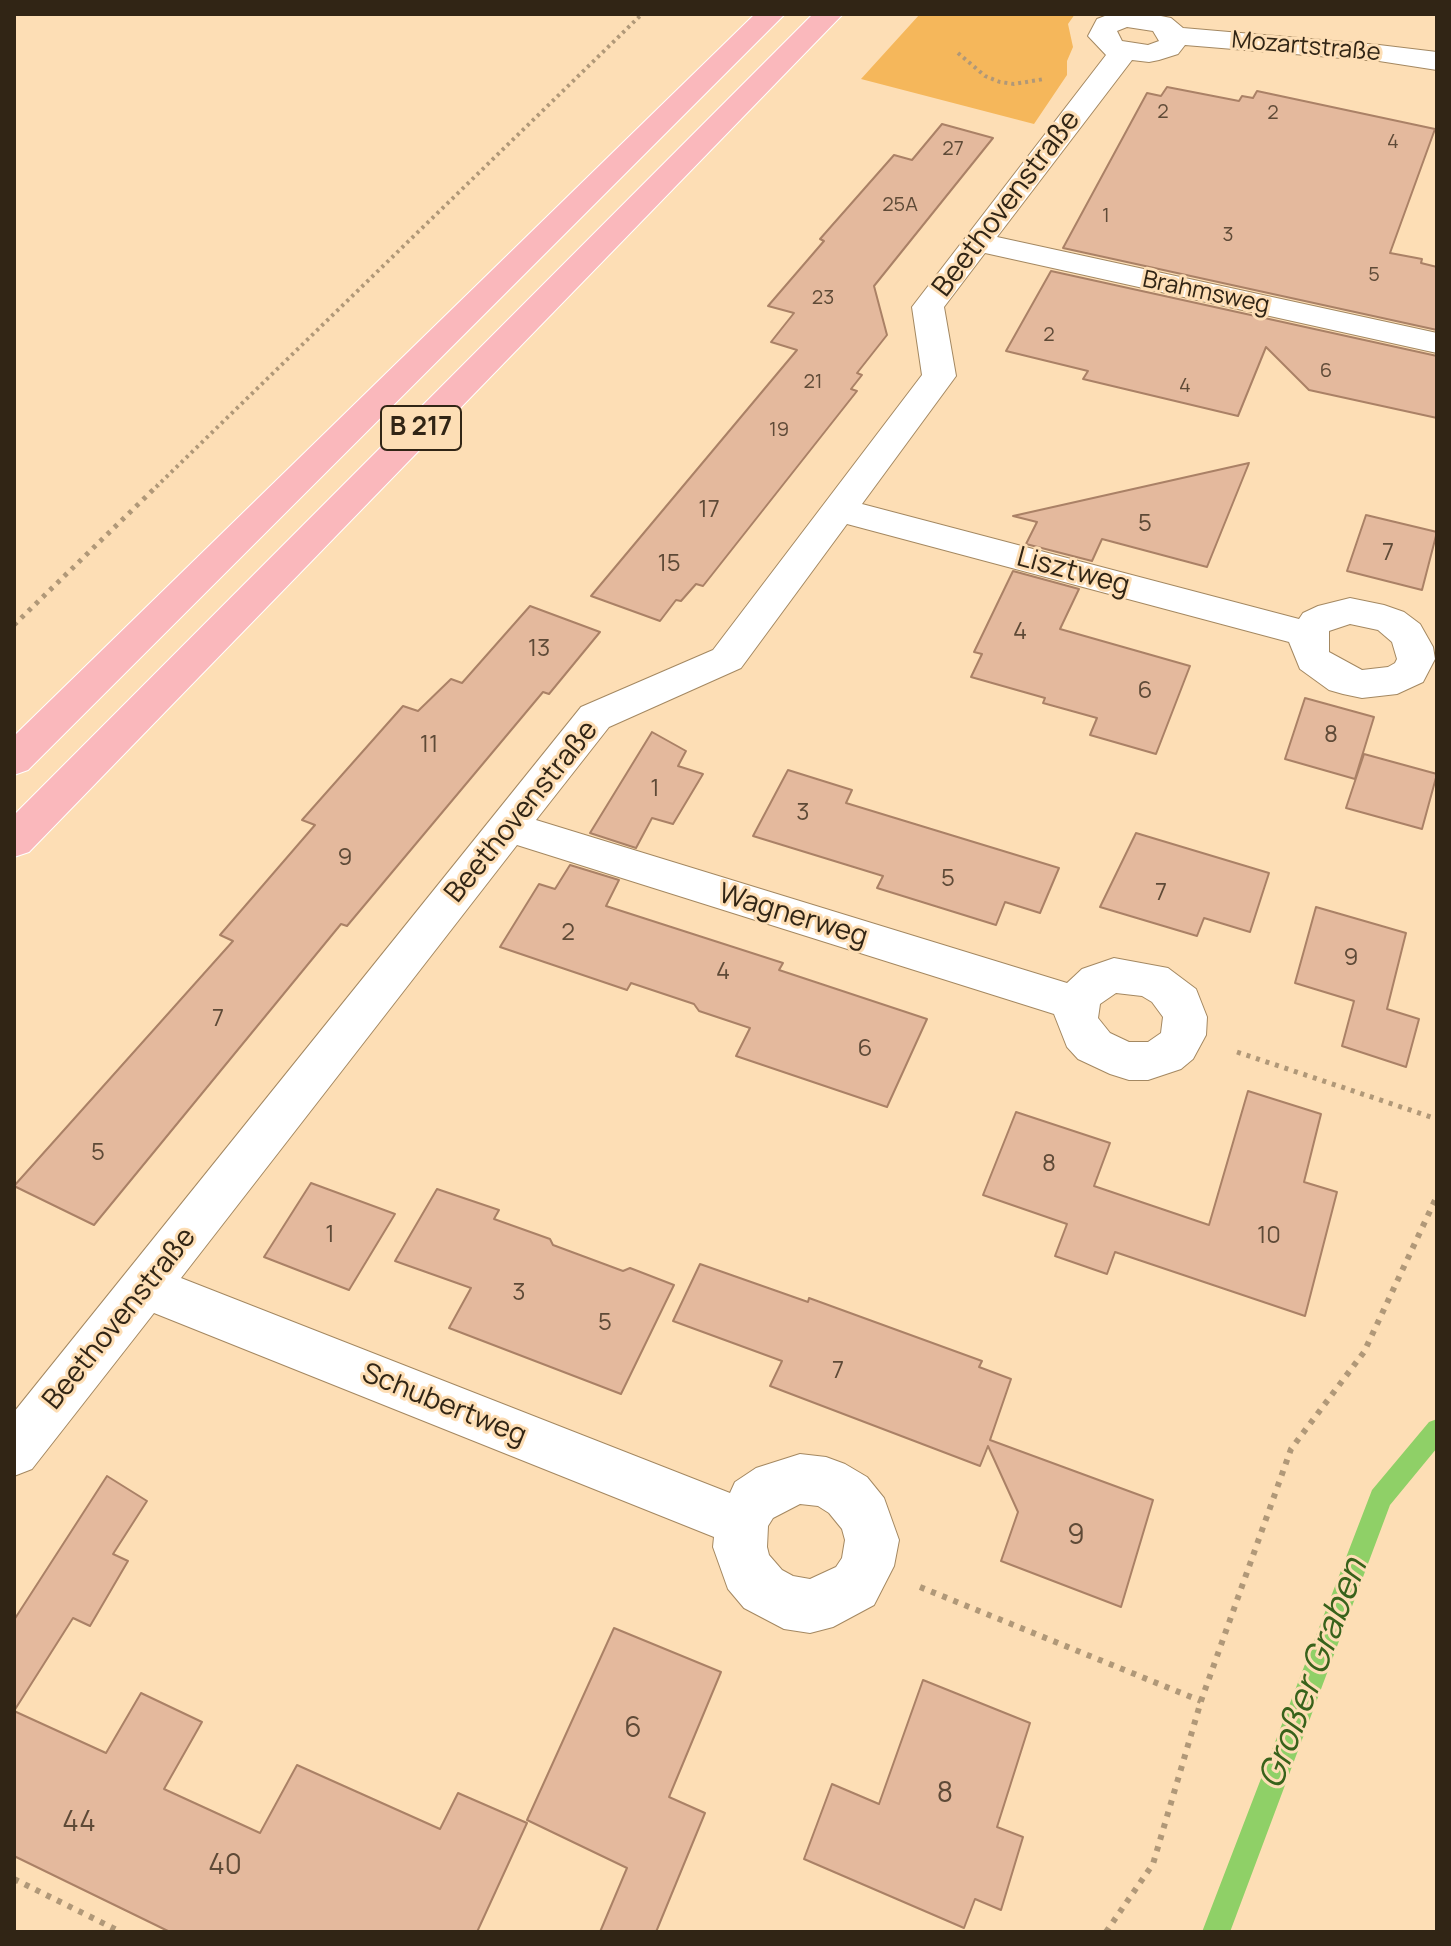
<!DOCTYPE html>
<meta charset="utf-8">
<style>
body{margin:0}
#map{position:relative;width:1451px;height:1946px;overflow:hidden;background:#fddeb5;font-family:Manrope,sans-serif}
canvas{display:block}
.frame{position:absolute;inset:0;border:16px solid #312515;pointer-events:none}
</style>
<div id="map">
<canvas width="1451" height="1946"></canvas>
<div class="frame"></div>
</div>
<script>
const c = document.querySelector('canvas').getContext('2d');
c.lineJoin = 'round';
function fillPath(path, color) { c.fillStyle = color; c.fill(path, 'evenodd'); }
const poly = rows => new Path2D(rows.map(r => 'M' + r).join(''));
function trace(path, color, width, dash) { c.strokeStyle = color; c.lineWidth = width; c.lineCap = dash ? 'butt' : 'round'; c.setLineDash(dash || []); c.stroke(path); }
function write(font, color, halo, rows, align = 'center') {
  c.font = font + ' Manrope,sans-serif'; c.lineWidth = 6; c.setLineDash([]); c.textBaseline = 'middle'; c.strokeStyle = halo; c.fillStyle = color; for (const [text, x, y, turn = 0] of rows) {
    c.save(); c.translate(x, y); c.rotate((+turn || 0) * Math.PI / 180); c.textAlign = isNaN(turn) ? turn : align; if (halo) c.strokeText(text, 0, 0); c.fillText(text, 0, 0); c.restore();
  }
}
fillPath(poly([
 [920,14,1075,14,1068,24,1073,47,1067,61,1067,75,1034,124,861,79]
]), '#f5b75b');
fillPath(poly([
 [1437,1419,1437,1448,1390,1505,1230,1932,1202,1932,1372,1490,1429,1422,1437,1419]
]), '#8fd067');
const building = poly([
 [1167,87,1239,101,1242,96,1253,98,1257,91,1435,129,1390,253,1422,259,1421,263,1437,267,1437,330,1063,248,1147,93,1161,96,1167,87],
 [942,124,993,138,874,286,887,335,857,373,862,375,851,389,857,391,703,586,696,584,681,601,676,600,660,621,591,596,797,350,771,342,794,313,768,306,824,241,820,239,894,155,912,160,942,124],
 [1051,271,1437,356,1437,418,1309,390,1266,347,1238,416,1083,379,1088,371,1006,351,1051,271],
 [1249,463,1207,567,1102,539,1092,561,1026,544,1037,522,1013,516,1249,463],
 [1366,515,1437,532,1422,590,1347,571,1366,515],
 [1013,571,1079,589,1060,629,1190,666,1156,754,1090,735,1097,718,1043,703,1045,698,971,677,982,654,974,652,1013,571],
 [530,606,600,632,549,694,543,692,347,926,341,924,94,1225,14,1186,233,941,220,935,315,825,302,820,403,706,418,711,451,679,462,683,530,606],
 [1305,698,1374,717,1355,779,1285,759,1305,698],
 [652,732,686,751,678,766,703,774,673,824,652,818,636,848,590,833,652,732],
 [1364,754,1437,774,1422,829,1346,808,1364,754],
 [788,770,852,790,846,803,1059,868,1040,913,1005,902,996,925,877,888,883,876,753,836,788,770],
 [1136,833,1269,873,1250,932,1204,918,1197,936,1100,907,1136,833],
 [570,865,619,880,606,906,783,963,779,970,927,1019,887,1107,736,1056,750,1028,699,1011,694,1004,631,983,627,990,500,947,539,884,555,889,570,865],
 [1316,907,1406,933,1387,1009,1419,1019,1406,1067,1342,1046,1354,1001,1295,983,1316,907],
 [1248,1091,1321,1114,1304,1182,1337,1192,1305,1316,1115,1252,1107,1274,1055,1256,1067,1224,983,1195,1016,1112,1110,1143,1094,1186,1209,1225,1248,1091],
 [311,1183,395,1214,349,1290,264,1257,311,1183],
 [437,1189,499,1210,494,1219,550,1239,553,1245,623,1271,630,1268,674,1285,621,1394,449,1328,471,1288,395,1261,437,1189],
 [700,1264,808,1302,809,1298,982,1361,979,1367,1011,1379,990,1440,1153,1500,1121,1607,1001,1561,1018,1512,988,1446,980,1466,770,1386,782,1361,673,1321,700,1264],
 [107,1476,147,1501,113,1554,128,1561,90,1626,73,1618,14,1711,106,1753,141,1693,202,1722,164,1789,260,1833,297,1765,440,1829,458,1793,527,1823,477,1932,170,1932,14,1856,14,1620,107,1476],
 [614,1628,721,1672,669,1797,705,1813,656,1932,600,1932,627,1868,527,1820,614,1628],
 [923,1680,1030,1723,997,1827,1023,1837,1001,1910,975,1899,964,1928,804,1859,832,1784,879,1804,923,1680]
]);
fillPath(building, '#e4b99d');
trace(building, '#aa8166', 2);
const minor = poly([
 [1110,14,1161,16,1171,18,1183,28,1379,45,1437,52,1437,70,1379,61,1185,45,1178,54,1159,60,1149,62,1132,60,997,237,1437,333,1437,353,985,253,944,307,956,376,862,504,1299,619,1303,613,1318,606,1350,598,1384,605,1404,612,1420,624,1433,647,1435,659,1423,682,1397,694,1362,698,1343,694,1329,690,1300,669,1289,642,847,524,741,668,609,727,536,820,1067,983,1082,969,1114,958,1168,968,1196,989,1207,1017,1206,1035,1193,1059,1181,1069,1148,1080,1129,1080,1110,1074,1078,1059,1067,1047,1054,1014,517,845,181,1278,730,1493,735,1482,756,1468,800,1454,826,1457,845,1464,867,1477,884,1498,899,1540,894,1566,874,1605,833,1627,810,1633,784,1629,744,1608,728,1589,713,1547,714,1537,154,1313,32,1469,14,1476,14,1412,581,707,713,650,922,375,912,307,1106,55,1088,36,1097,19,1110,14],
 [1127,27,1153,31,1159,41,1148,45,1122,41,1117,31,1127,27],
 [1350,624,1378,630,1392,642,1397,659,1395,663,1388,667,1362,670,1329,652,1329,631,1350,624],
 [1116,993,1142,996,1152,1002,1163,1017,1161,1033,1148,1042,1129,1042,1110,1033,1098,1018,1100,1004,1116,993],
 [800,1504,818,1506,829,1513,842,1529,845,1540,842,1558,836,1567,810,1579,793,1576,782,1570,769,1555,767,1547,768,1526,773,1518,800,1504]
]);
const trunk = poly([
 [755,14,785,14,28,770,14,775,14,736,755,14],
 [813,14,843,14,29,852,14,857,14,815,813,14]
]);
trace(minor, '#a48861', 2);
trace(trunk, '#fff', 2);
trace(poly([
 [958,53,985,76,1000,82,1014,84,1044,79],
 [156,487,642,14]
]), '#b09878', 4, [3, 4]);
trace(poly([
 [14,625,158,485],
 [1237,1052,1437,1119]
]), '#b09878', 5, [4, 6]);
trace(poly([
 [920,1587,1201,1701],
 [14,1879,121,1932],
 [1106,1932,1153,1864,1201,1701,1291,1449,1364,1352,1437,1196]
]), '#b09878', 6, [5, 7]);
fillPath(minor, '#fff');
fillPath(trunk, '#fab8bc');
write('20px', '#5e4a37', null, [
 ["2",1163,112],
 ["2",1273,113],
 ["4",1393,142],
 ["27",953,149],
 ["25A",900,205],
 ["1",1106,216],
 ["3",1228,235],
 ["5",1374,275],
 ["23",823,298],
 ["2",1049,335],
 ["6",1326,371],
 ["21",813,382],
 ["4",1185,386],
 ["19",779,430]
]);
write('24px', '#312515', '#fddeb5', [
 ["Mozartstraße",1306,47,5],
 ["Brahmsweg",1206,293,12]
]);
write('24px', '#5e4a37', null, [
 ["17",709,510],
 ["5",1145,524],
 ["7",1388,553],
 ["15",669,564],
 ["4",1020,632],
 ["13",539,649],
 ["6",1145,691],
 ["8",1331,735],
 ["11",429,745],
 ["1",655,789],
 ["3",803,813],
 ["9",345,858],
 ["5",948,879],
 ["7",1161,893],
 ["2",568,933],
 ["9",1351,958],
 ["4",723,972],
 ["7",218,1019],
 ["6",865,1049],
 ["5",98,1153],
 ["8",1049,1164],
 ["1",330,1235],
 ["10",1269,1236],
 ["3",519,1293],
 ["5",605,1323],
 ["7",838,1371]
]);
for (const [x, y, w] of [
 [421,428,80]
]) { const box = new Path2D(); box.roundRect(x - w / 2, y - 22, w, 44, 6); c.fillStyle = '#fddeb5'; c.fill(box); trace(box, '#312515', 2); }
write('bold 26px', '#312515', null, [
 ["B 217",421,428]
]);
write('28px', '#312515', '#fddeb5', [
 ["Beethovenstraße",1007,204,-53],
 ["Lisztweg",1073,572,15],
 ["Beethovenstraße",522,812,-51],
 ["Wagnerweg",793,916,17],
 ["Beethovenstraße",120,1319,-51],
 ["Schubertweg",444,1405,22]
]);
write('28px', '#5e4a37', null, [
 ["9",1076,1536],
 ["6",633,1729],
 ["8",945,1794],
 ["44",79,1823],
 ["40",225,1866]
]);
write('italic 36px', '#38621b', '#fddeb5', [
 ["Großer Graben",1314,1674,-69]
]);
</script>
